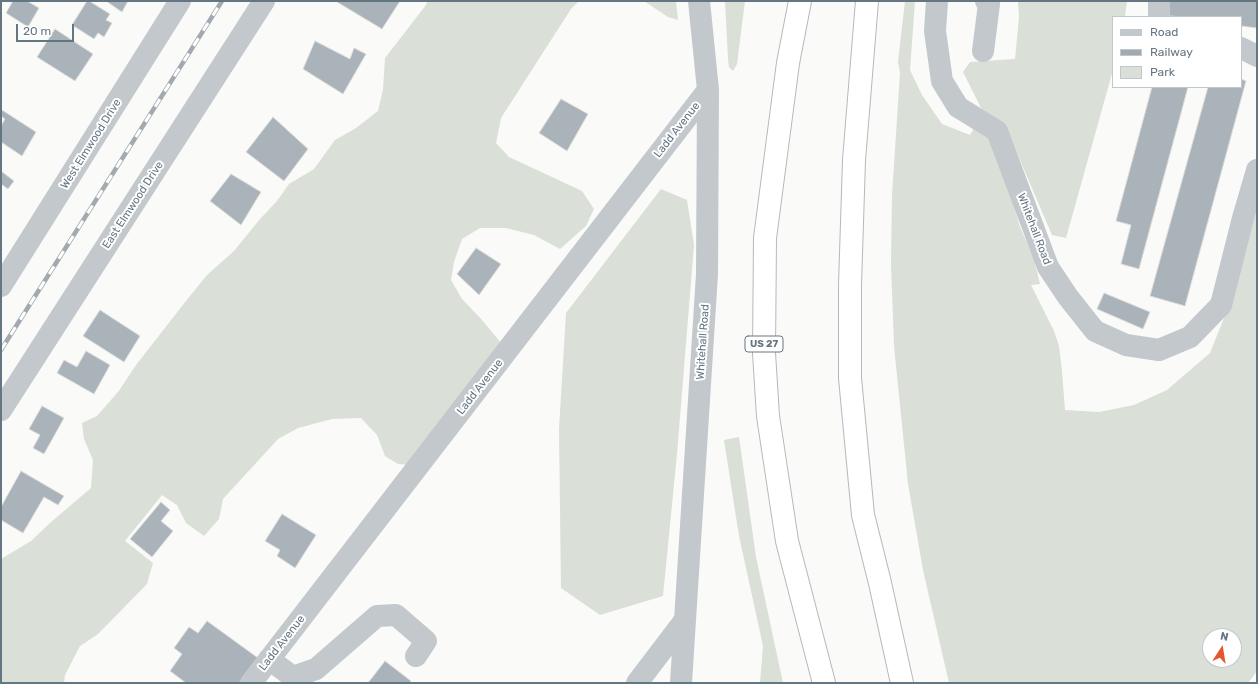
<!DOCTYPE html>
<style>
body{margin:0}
#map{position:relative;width:1258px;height:684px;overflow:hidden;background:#fafaf8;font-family:Rubik,sans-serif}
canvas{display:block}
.frame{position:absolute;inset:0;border:2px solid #657683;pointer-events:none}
.legend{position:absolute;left:1112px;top:16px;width:130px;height:72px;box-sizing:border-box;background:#fff;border:1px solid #c1c8cd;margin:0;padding:5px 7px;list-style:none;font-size:12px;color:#657683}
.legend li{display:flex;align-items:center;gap:8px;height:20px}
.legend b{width:20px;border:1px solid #c1c8cd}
.north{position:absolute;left:1202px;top:628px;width:40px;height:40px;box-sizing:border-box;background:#fff;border:1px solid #c1c8cd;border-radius:50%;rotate:12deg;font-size:11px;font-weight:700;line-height:16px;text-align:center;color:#657683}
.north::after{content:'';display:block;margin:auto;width:14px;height:18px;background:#e4572e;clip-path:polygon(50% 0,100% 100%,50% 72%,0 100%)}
.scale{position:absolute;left:16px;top:24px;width:58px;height:18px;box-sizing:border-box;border:2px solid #657683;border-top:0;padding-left:5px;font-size:12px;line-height:14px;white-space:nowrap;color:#657683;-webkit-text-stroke:3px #fff;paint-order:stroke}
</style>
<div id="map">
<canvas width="1258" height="684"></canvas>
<div class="frame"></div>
<ul class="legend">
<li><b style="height:5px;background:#c3c8cc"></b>Road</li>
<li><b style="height:5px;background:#a2aab0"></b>Railway</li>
<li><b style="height:11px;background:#dadfd7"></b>Park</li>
</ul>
<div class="north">N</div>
<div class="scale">20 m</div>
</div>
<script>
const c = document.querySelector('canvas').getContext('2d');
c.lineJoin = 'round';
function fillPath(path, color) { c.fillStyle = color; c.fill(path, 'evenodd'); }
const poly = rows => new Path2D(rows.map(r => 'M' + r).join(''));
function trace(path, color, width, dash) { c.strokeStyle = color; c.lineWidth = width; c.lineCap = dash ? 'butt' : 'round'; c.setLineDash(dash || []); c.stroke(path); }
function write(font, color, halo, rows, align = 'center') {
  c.font = font + ' Rubik,sans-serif'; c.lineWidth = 4; c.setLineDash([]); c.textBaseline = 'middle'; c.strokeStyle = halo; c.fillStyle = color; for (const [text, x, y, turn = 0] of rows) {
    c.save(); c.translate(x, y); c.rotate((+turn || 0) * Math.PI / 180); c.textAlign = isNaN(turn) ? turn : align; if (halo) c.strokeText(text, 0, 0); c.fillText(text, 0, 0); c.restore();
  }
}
fillPath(poly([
 [427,1,579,1,571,9,501,118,496,143,509,157,582,191,594,209,586,226,560,249,534,235,506,228,480,228,462,239,454,262,451,280,462,299,482,320,501,343,411,465,398,464,385,456,377,435,361,418,332,419,298,428,278,439,223,499,219,519,204,536,186,523,177,505,162,495,125,541,153,563,147,584,98,634,80,646,65,675,64,683,1,683,1,559,31,541,50,523,91,488,93,460,84,439,82,423,97,416,118,392,136,365,186,301,207,275,234,251,260,219,277,201,289,184,314,169,335,140,356,128,378,111,383,90,385,58,426,5],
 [644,1,676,1,678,20,668,17],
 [725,1,745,1,737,64,733,71,729,67,728,59],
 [905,1,915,1,910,70,922,95,942,124,970,135,974,128,988,136,1001,162,1020,227,1034,259,1040,284,1031,285,1054,331,1059,346,1062,371,1065,410,1099,412,1134,405,1167,390,1210,353,1226,313,1257,209,1257,671,1248,683,949,683,923,570,908,484,894,346,891,264,892,195,900,73,898,62],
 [1210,636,1234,636,1234,660,1210,660],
 [1018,1,1127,1,1125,17,1113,17,1113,70,1066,238,1052,235,1005,125,981,108,963,72,970,62,1015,59,1019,17],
 [661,189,687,200,694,245,677,454,663,596,600,615,561,588,559,429,566,313],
 [739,437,756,557,783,683,760,683,763,646,739,536,724,440]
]), '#dadfd7');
const building = poly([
 [13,1,27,1,39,8,28,27,6,13,13,1],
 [87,1,89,1,110,14,106,20,112,23,104,37,98,33,94,39,72,25,87,1],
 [106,1,128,1,122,12,106,1],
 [338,1,400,1,382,29,337,2,338,1],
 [1165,1,1257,1,1257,28,1241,26,1241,17,1179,17,1163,15,1165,1],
 [55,29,93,54,75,81,37,57,55,29],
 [315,41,350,59,354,48,366,54,343,94,303,69,315,41],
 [1241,79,1246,81,1185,306,1150,296,1208,87,1241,87,1241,79],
 [1152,87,1188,87,1139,269,1121,264,1131,225,1116,221,1152,87],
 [561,99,588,114,567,151,539,133,561,99],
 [2,110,36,132,22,156,1,142,1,126,5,119,1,116,2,110],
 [273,117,308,149,284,181,246,152,273,117],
 [1,171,14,181,8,189,1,184,1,171],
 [231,174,261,192,241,225,210,201,231,174],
 [476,248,501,264,479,295,457,274,476,248],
 [1104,293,1150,312,1143,329,1097,309,1104,293],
 [100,310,140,336,124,362,83,336,100,310],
 [86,351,110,365,94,394,57,373,64,360,77,367,86,351],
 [42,406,64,418,44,454,33,448,40,435,29,429,42,406],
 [21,471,64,496,58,505,44,497,23,533,1,520,1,507,21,471],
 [161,502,170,510,161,521,173,531,152,557,130,539,161,502],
 [282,514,316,535,295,568,277,556,280,550,265,541,282,514],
 [207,621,258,658,239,683,186,683,170,671,182,654,174,648,189,627,198,633,207,621],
 [385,661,411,681,409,683,368,683,385,661]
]);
fillPath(building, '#aab3b9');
trace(building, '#dcdcda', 1);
const highway = poly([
 [800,1,788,63,765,238,764,353,768,416,787,541,824,683],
 [867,1,854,160,850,285,850,378,863,515,880,583,902,683]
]);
trace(highway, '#b4b9bd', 24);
trace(poly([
 [937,1,935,31,942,81,958,107,997,131,1048,267,1068,297,1095,331,1126,345,1159,350,1190,337,1221,305,1243,218,1257,170],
 [1159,1,1159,17],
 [1241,48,1257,56],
 [983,51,989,4,986,1],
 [1,286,180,1],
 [1,410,264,1],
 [269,659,293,677,316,669,377,616,396,615,426,641,416,656],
 [251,683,708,90],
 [637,683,685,620],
 [681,683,707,274,708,90,699,1]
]), '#c3c8cc', 22);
trace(highway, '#fff', 22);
const rail = poly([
 [1,350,222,1]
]);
trace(rail, '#a2aab0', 4.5);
trace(rail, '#fff', 3, [9]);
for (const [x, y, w] of [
 [764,344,38]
]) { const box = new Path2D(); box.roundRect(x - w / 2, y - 8, w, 16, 3); c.fillStyle = '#fff'; c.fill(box); trace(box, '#657683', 1); }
write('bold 10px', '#657683', null, [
 ["US 27",764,344]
]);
write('11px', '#657683', '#fff', [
 ["Ladd Avenue",677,130,-52],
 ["West Elmwood Drive",91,144,-58],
 ["East Elmwood Drive",133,205,-57],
 ["Whitehall Road",1034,229,69],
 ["Whitehall Road",703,342,-86],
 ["Ladd Avenue",480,387,-52],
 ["Ladd Avenue",282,643,-52]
]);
</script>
